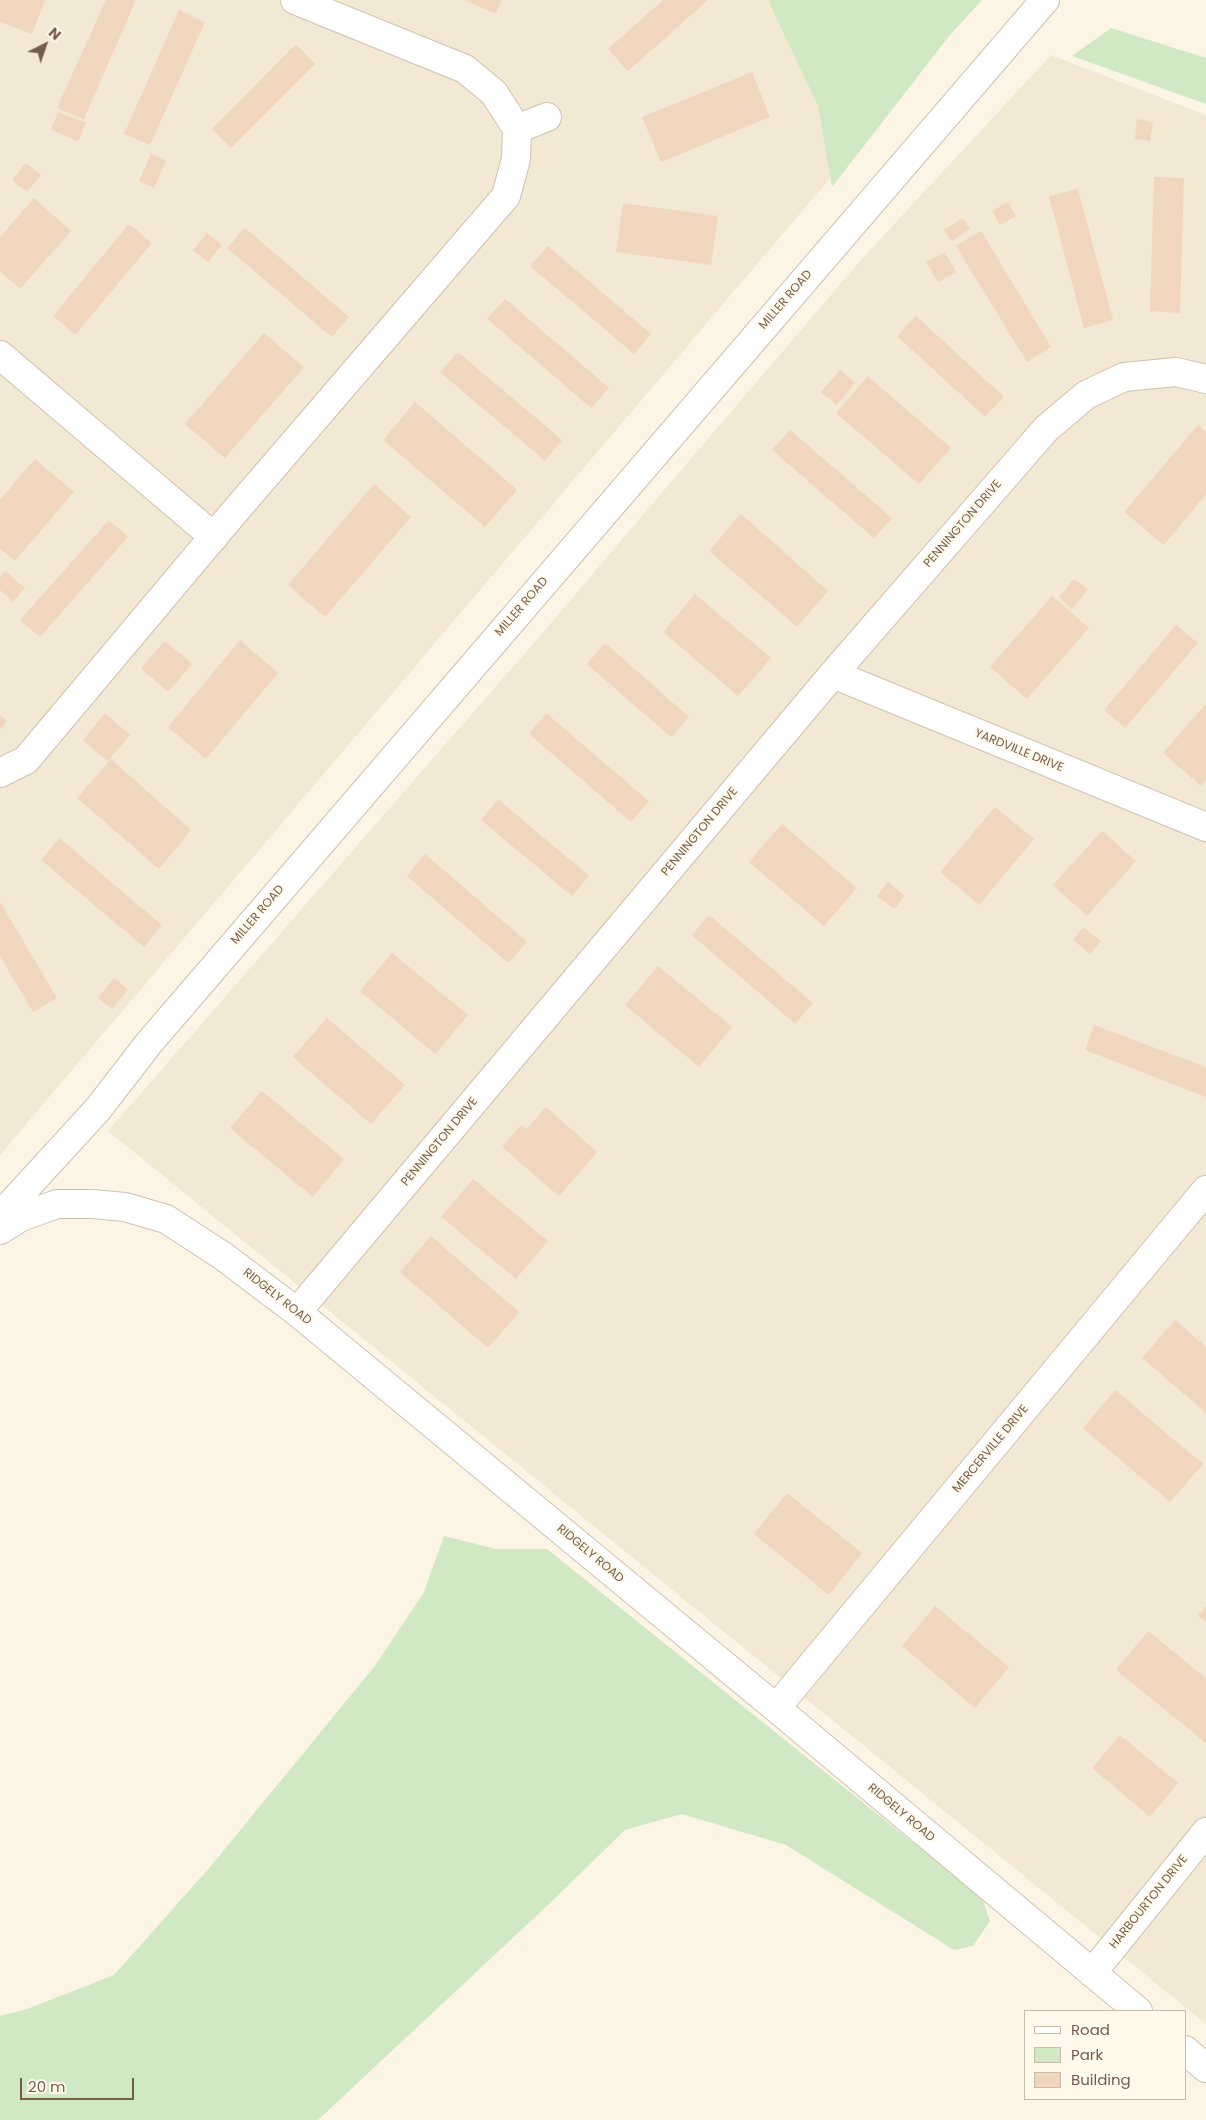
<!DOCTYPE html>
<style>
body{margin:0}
#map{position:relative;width:1206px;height:2120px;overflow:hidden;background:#fcf5e6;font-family:Poppins,sans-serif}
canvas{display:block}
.legend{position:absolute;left:1024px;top:2010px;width:162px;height:90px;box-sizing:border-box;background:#fff9ec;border:1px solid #c7bbac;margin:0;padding:6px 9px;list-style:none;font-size:15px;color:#745d4b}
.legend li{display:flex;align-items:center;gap:10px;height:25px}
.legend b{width:25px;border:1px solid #c7bbac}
.north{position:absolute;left:20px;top:20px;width:50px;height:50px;-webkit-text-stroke:4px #fff9ec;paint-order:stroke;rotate:41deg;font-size:14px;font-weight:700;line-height:20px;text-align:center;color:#745d4b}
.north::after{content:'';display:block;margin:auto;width:18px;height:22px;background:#745d4b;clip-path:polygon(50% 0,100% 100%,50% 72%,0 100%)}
.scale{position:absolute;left:20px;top:2078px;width:114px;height:22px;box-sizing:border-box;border:2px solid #745d4b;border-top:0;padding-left:6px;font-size:15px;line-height:18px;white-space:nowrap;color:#745d4b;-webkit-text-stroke:4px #fff9ec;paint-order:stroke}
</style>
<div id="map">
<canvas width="1206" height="2120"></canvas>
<ul class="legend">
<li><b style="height:6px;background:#fff"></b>Road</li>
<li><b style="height:14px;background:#d0e9c4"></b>Park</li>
<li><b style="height:14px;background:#f0d6be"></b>Building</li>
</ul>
<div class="north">N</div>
<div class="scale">20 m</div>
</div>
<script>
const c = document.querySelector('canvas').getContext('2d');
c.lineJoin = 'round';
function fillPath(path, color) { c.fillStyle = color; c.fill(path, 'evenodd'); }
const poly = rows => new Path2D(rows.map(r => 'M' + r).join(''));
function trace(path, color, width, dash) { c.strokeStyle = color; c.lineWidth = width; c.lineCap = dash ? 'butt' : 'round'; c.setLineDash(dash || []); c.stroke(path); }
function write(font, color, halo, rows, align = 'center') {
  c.font = font + ' Poppins,sans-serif'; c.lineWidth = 4.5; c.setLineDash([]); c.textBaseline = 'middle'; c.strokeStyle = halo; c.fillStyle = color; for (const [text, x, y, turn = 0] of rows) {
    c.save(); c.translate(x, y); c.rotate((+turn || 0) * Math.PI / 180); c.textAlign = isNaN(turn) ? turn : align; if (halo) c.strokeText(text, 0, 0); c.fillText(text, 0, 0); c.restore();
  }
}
fillPath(poly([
 [0,0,844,0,888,110,0,1155],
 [1051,55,1206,115,1206,2024,108,1131,532,645,858,263]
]), '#f3e8d4');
fillPath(poly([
 [768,0,982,0,950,35,832,187,818,106],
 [1111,28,1206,58,1206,104,1072,56],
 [444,1536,496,1549,547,1549,982,1898,990,1921,973,1946,954,1950,786,1845,682,1814,625,1830,548,1905,318,2120,0,2120,0,2016,27,2009,114,1975,210,1867,374,1667,424,1592]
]), '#d0e9c4');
fillPath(poly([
 [0,0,45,0,32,34,0,22],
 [106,0,136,0,84,119,57,108],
 [464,0,502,0,496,14],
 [663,0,708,0,628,71,608,49],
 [179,10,205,22,150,145,124,134],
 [296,44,315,64,231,148,212,129],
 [752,72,770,117,661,162,642,117],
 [58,112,86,123,78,141,51,130],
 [1137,119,1153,122,1150,141,1135,139],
 [151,154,166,161,154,188,139,181],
 [26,163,41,175,27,192,12,180],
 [1154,177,1184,178,1180,313,1150,311],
 [1078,189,1113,320,1084,328,1049,196],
 [34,198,71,231,20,289,0,271,0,237],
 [1008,202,1016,216,1000,225,992,211],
 [623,203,718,216,711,265,616,252],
 [963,218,970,229,952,241,944,230],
 [129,224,152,243,75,335,53,316],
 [245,228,349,317,332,337,227,248],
 [981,231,1051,347,1027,362,956,246],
 [207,233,222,245,208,262,193,250],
 [548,246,651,334,634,354,530,266],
 [945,252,956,272,938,282,926,262],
 [505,299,609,388,591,408,487,319],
 [916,316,1004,397,985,417,897,336],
 [264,333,304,367,225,458,185,424],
 [458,352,562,440,545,461,440,372],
 [840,370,855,383,837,405,821,392],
 [868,376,951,448,919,484,836,413],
 [415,402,517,490,485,527,383,440],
 [1198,425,1206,432,1206,494,1164,545,1124,512],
 [790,430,892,518,874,538,772,450],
 [35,459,74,492,15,561,0,549,0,500],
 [374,484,411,517,325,617,288,585],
 [741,514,828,591,797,627,709,551],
 [109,520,128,537,40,637,20,620],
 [5,571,25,588,13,602,0,590,0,578],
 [1074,579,1088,589,1072,609,1059,597],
 [695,594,771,658,738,696,663,632],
 [1052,596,1089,628,1027,699,990,667],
 [1176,625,1198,643,1125,728,1104,710],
 [240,640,278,673,206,759,168,727],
 [165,641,192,664,168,692,141,668],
 [605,643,689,717,671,737,587,664],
 [1206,704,1206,780,1201,786,1163,753],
 [105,713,130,735,108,761,83,740],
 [546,713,649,801,631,822,529,734],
 [0,715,7,721,0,730],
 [111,759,191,830,159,869,77,798],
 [498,799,589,876,572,896,481,820],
 [995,807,1034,839,979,905,940,872],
 [782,824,857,888,824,926,749,862],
 [1102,831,1136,861,1087,916,1053,885],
 [59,838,162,925,144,947,41,860],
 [425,854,527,942,508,963,407,876],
 [888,882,905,896,894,909,877,896],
 [0,902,57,998,33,1012,0,956],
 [709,915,813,1003,795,1024,692,935],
 [1083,927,1101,941,1090,954,1073,940],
 [392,953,468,1015,435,1054,360,991],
 [658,966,732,1027,699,1067,625,1005],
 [114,978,128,990,112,1009,98,998],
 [327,1018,405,1085,371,1124,293,1057],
 [1094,1025,1206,1067,1206,1097,1085,1050],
 [262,1091,344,1159,313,1197,230,1128],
 [546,1107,597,1152,559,1196,502,1147,521,1125,527,1129],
 [473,1179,548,1241,516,1279,441,1217],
 [431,1236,519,1312,488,1348,400,1272],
 [1175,1320,1206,1347,1206,1413,1142,1358],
 [1115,1390,1203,1464,1170,1502,1083,1428],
 [787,1493,862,1553,829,1595,754,1534],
 [935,1606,1009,1667,975,1708,902,1646],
 [1206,1606,1206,1622,1198,1616],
 [1148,1631,1206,1678,1206,1743,1116,1670],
 [1120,1735,1178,1783,1150,1817,1092,1768]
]), '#f0d6be');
const minor = poly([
 [517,129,547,117],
 [0,355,214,537],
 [833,674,1206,827],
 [0,773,26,760,231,516,506,196,516,159,517,129,494,93,465,69,295,0],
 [0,1216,98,1109,149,1043,1045,0],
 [0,1230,21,1217,57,1204,92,1204,125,1207,166,1219,223,1256,297,1312,776,1708,1138,2011],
 [297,1312,833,674,1046,429,1086,395,1124,377,1176,372,1206,379],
 [776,1708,1206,1190],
 [1092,1973,1206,1832],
 [1185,2050,1206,2068]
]);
trace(minor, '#cfc0af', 30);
trace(minor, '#fff', 28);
write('12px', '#745d4b', '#fff9ec', [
 ["MILLER ROAD",786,300,-49],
 ["PENNINGTON DRIVE",963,524,-49],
 ["MILLER ROAD",522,607,-49],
 ["YARDVILLE DRIVE",1019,751,22],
 ["PENNINGTON DRIVE",700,832,-50],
 ["MILLER ROAD",258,915,-49],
 ["PENNINGTON DRIVE",440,1142,-50],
 ["RIDGELY ROAD",277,1297,38],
 ["MERCERVILLE DRIVE",991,1449,-50],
 ["RIDGELY ROAD",590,1554,40],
 ["RIDGELY ROAD",901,1813,40],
 ["HARBOURTON DRIVE",1149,1902,-51]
]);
</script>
